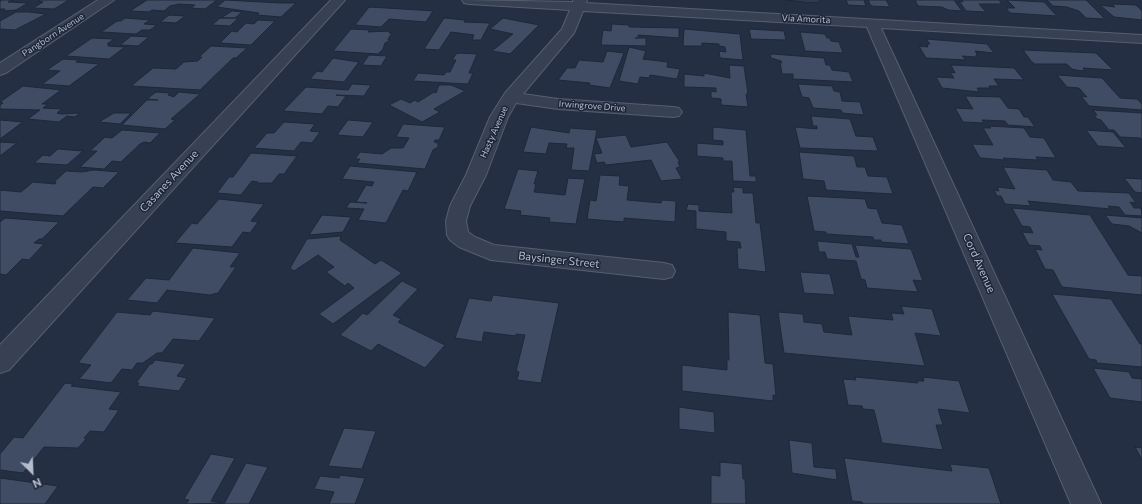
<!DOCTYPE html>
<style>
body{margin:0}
#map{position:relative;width:1142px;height:504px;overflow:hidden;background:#242f43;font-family:Commissioner,sans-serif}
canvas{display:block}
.north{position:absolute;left:12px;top:452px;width:40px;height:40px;-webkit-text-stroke:3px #1d2638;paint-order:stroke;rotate:156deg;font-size:11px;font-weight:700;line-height:16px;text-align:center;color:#b5bdcd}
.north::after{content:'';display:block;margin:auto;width:14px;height:18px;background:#b5bdcd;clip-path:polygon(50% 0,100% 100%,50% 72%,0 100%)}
</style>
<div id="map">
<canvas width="1142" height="504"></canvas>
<div class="north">N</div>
</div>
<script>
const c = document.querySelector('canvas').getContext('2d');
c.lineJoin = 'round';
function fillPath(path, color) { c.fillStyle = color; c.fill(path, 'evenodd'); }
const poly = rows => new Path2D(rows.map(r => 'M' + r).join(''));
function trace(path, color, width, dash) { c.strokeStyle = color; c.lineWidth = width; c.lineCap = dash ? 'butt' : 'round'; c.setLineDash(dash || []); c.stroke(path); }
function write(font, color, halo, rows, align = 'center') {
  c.font = font + ' Commissioner,sans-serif'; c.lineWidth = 3; c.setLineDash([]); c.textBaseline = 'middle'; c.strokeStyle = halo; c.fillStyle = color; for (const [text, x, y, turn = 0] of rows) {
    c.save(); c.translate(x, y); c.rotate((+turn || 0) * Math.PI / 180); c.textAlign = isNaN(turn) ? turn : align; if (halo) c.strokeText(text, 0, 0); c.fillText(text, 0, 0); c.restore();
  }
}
const building = poly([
 [2,0,12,0,8,2,28,3,16,10,3,11,5,9,0,9,0,1,2,0],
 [40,0,69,0,54,9,33,8,43,2,38,1,40,0],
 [147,0,217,0,205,9,191,8,195,5,179,4,170,6,164,11,152,10,149,12,130,11,147,0],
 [225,0,280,3,296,3,281,17,257,15,259,13,217,7,225,0],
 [786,0,819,0,820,2,805,2,786,0],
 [846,0,864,0,866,6,848,5,846,0],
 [868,0,886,0,890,7,871,6,868,0],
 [915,0,954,0,962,11,948,10,942,7,918,6,915,0],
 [962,0,999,0,1002,4,979,4,986,12,966,11,959,1,963,2,962,0],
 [1007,0,1044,2,1057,16,1010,13,1006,8,1015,8,1007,0],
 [1047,0,1086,0,1105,19,1086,18,1079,11,1067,7,1053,6,1047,0],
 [1112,4,1136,5,1142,11,1142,20,1114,17,1100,5,1115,7,1112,4],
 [369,7,419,10,433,11,426,22,389,19,381,27,355,25,369,7],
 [232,11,242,12,235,18,221,18,232,11],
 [16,12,29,12,46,14,15,30,0,29,0,21,16,12],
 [169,15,185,16,176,23,160,22,169,15],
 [125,18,150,20,144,24,157,25,150,30,142,30,136,34,101,32,117,21,121,21,125,18],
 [220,18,238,18,230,26,212,25,220,18],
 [444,18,465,20,464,22,490,23,481,40,472,40,474,35,451,32,439,50,424,49,444,18],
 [503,18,539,25,510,54,492,51,513,34,490,29,503,18],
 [258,20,275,21,251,45,220,43,232,31,237,32,246,23,254,24,258,20],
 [612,24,629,25,629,27,679,28,679,38,638,35,638,38,635,38,646,38,646,46,601,45,603,30,611,31,612,24],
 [351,29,370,30,368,32,390,31,389,33,392,33,388,39,389,41,385,43,383,49,378,54,333,51,351,29],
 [684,29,740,34,743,60,720,58,719,51,726,52,725,47,719,46,719,44,702,43,702,46,683,46,684,29],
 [749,29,784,31,786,40,751,39,749,29],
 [800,32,825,34,827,38,830,38,831,41,839,42,843,53,805,51,800,32],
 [131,36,149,37,138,46,120,45,131,36],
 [92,38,114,39,107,44,109,44,108,46,125,47,109,59,66,56,92,38],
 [926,39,987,44,994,53,975,51,977,54,975,57,962,56,966,60,926,58,919,46,928,47,927,44,930,44,926,39],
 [211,46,247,48,236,58,233,58,200,90,131,86,153,68,176,69,184,62,198,61,202,57,199,57,211,46],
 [629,47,646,51,643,59,668,62,667,67,680,69,677,79,650,75,649,78,640,77,638,84,619,81,629,47],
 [1023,50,1096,53,1113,70,1083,68,1085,71,1076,70,1072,69,1067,64,1035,64,1031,61,1023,50],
 [607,51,624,53,610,88,589,85,590,83,558,80,567,68,575,68,579,60,603,62,607,51],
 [459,53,477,54,469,73,473,73,468,84,413,81,418,73,444,75,446,72,450,72,456,60,452,60,456,54,459,53],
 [773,54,824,58,826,65,830,65,832,70,849,72,853,82,793,79,793,74,782,74,780,62,782,63,781,61,771,58,770,55,773,54],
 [369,55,387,56,381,66,362,65,369,55],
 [333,58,359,62,344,82,310,79,317,71,322,72,333,58],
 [63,59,79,60,76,62,99,64,69,86,42,84,60,71,47,70,63,59],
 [729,65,744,66,748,94,746,94,748,107,721,105,721,99,711,98,711,91,716,92,716,88,684,87,684,74,704,76,704,73,730,78,729,65],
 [951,65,1014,68,1024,80,994,79,999,86,989,86,990,88,977,88,979,92,942,88,936,77,954,78,950,72,955,73,951,65],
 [1057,75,1102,78,1120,98,1137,99,1142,104,1142,110,1089,106,1081,96,1087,97,1079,88,1067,87,1057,75],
 [352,84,371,85,364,96,336,95,346,96,338,107,328,106,322,114,283,111,306,87,348,90,352,84],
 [798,84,832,86,834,91,840,92,842,101,860,102,864,115,842,113,841,110,813,108,809,98,802,97,798,84],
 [439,85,451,85,465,91,434,109,440,112,422,122,389,105,401,99,410,103,415,100,418,102,434,92,436,93,439,85],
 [23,86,61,90,42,104,48,104,43,108,62,109,57,113,61,114,80,113,75,117,67,116,59,122,28,119,40,110,0,109,0,105,3,103,0,102,23,86],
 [156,92,170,93,168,95,174,97,179,92,200,94,171,119,175,120,165,129,122,125,147,100,158,100,147,99,156,92],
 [965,96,1000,97,1008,108,1019,109,1024,117,1028,117,1035,127,1008,125,1005,121,982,120,984,123,963,122,955,108,973,109,965,96],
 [1093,110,1142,113,1142,140,1140,138,1120,137,1114,130,1109,130,1101,120,1097,119,1094,115,1097,115,1093,110],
 [114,113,131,113,120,124,99,122,114,113],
 [811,116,850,119,856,136,873,137,878,151,800,148,795,127,817,129,817,126,813,126,811,116],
 [0,120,23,122,0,139,0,120],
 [348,120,373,122,363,137,337,135,348,120],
 [284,122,315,124,310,131,320,132,312,143,301,142,294,151,254,148,267,133,274,133,284,122],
 [403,124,445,127,439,140,435,140,434,142,438,143,438,147,433,150,425,169,357,163,360,159,355,159,360,152,382,154,391,148,403,148,409,138,396,137,403,124],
 [989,126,1024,128,1030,137,1044,138,1056,158,1036,157,1038,160,1003,158,1005,160,980,158,972,144,993,145,983,128,991,128,989,126],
 [531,127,569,133,570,128,597,130,589,171,571,170,574,148,566,148,567,144,549,143,546,154,523,152,531,127],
 [713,127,746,130,750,176,756,176,756,182,733,181,732,161,723,161,723,158,697,156,697,143,723,145,723,141,713,140,713,127],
 [122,130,160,133,150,143,144,142,140,144,121,162,112,161,104,169,80,167,97,151,90,151,105,137,112,138,122,130],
 [1086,130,1113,132,1126,148,1098,146,1086,130],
 [626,135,631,147,667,142,680,162,678,162,680,167,676,168,682,179,661,181,651,160,606,165,604,162,597,163,594,154,602,153,596,138,626,135],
 [0,142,17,143,0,156,0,142],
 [58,149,83,151,67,165,34,163,43,155,50,156,58,149],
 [799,152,854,156,857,167,865,167,868,176,887,177,893,194,826,190,824,181,803,179,799,152],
 [251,153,297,156,284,174,279,174,272,183,257,183,258,182,252,181,241,195,217,193,229,177,233,177,251,153],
 [350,166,417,172,408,191,403,190,386,223,358,220,364,209,346,208,350,202,367,203,356,202,366,185,372,186,374,182,342,179,350,166],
 [1003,167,1047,170,1053,180,1071,182,1078,191,1129,193,1136,203,1130,202,1134,208,1141,208,1142,216,1125,215,1119,207,1108,206,1110,209,1028,201,1031,206,1005,204,1001,196,997,196,994,190,999,191,997,187,1015,189,1003,167],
 [518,169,538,171,534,184,536,184,534,192,565,195,568,178,585,179,576,224,549,222,550,218,520,215,521,211,504,209,518,169],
 [94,170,119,172,103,188,93,187,63,216,0,211,0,190,21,192,33,182,55,184,56,182,54,182,66,171,82,172,94,170],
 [600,175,620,176,619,185,629,186,627,200,661,203,662,200,676,201,675,222,624,218,624,222,587,219,590,200,596,201,600,175],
 [1124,178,1142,179,1142,193,1135,192,1124,178],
 [733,187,743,188,743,193,753,193,756,223,760,223,766,272,738,269,737,248,741,248,740,242,726,241,726,232,696,229,696,211,686,210,688,204,699,205,699,211,732,213,731,192,734,192,733,187],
 [807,196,865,199,868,208,877,209,882,223,902,225,909,244,881,242,881,240,874,240,873,237,826,234,826,232,814,231,807,196],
 [219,199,264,204,251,221,258,222,250,233,243,232,232,247,175,243,192,223,197,224,219,199],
 [1012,208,1090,215,1128,275,1142,276,1142,295,1062,287,1053,270,1045,269,1035,249,1042,250,1040,246,1029,245,1022,232,1033,233,1030,227,1022,226,1012,208],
 [322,215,351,217,343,232,309,235,322,215],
 [1105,215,1142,218,1142,233,1129,226,1112,224,1105,215],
 [5,218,59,222,42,239,39,239,34,243,44,244,29,260,22,259,6,275,0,274,0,222,5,218],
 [341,236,340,240,375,264,381,260,402,273,333,324,319,314,354,288,348,283,345,286,326,272,334,267,318,255,294,271,290,268,307,239,341,236],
 [817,241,852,244,856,257,859,257,855,245,911,249,923,281,913,280,918,292,867,288,865,280,861,279,856,261,827,259,825,252,819,252,817,241],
 [193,248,240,253,230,267,236,267,218,293,210,295,167,290,157,303,127,300,146,278,169,280,193,248],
 [800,272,830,274,835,295,804,293,800,272],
 [402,281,418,289,393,315,401,319,398,322,445,345,425,368,378,344,371,351,340,335,363,313,367,315,402,281],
 [1052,294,1111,299,1140,344,1142,344,1142,367,1097,363,1096,360,1089,359,1052,294],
 [493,295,559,303,541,383,517,380,519,372,516,371,525,335,516,334,516,336,484,332,482,342,455,338,469,298,491,301,493,295],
 [901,306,932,309,941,336,915,333,925,366,784,353,778,312,803,314,804,322,822,324,824,332,852,335,848,316,893,320,891,313,904,314,901,306],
 [153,311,215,318,199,341,173,339,162,353,157,353,143,363,137,363,132,370,122,369,111,383,79,379,91,365,78,363,117,312,150,315,153,311],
 [728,312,760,315,765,363,773,364,776,396,773,395,773,401,682,391,682,365,727,370,727,360,729,360,728,312],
 [155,360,186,364,177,376,187,378,179,391,137,386,139,383,136,383,150,364,152,364,155,360],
 [1093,368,1129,372,1132,378,1142,379,1142,402,1110,398,1093,368],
 [855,377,918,383,917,381,924,381,923,377,959,381,970,413,938,409,943,425,936,425,943,450,882,443,874,410,863,409,862,406,848,405,843,379,856,380,855,377],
 [65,383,73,384,71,386,121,392,109,409,119,410,104,432,90,431,84,438,86,439,78,448,44,447,23,473,0,470,0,454,14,437,23,438,65,383],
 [679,407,714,412,715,433,679,429,679,407],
 [344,428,376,431,362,469,328,466,344,428],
 [789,440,812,443,814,467,836,469,837,480,792,473,789,440],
 [1135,447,1142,448,1142,460,1135,447],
 [211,454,235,458,211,501,223,503,186,504,189,500,184,499,211,454],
 [844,458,952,471,950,464,989,468,1001,504,863,504,862,502,852,501,844,458],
 [720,462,742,464,743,479,745,479,746,504,711,504,711,475,720,476,720,462],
 [246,463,268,467,249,504,224,504,246,463],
 [340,475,365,478,355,504,329,504,334,492,314,489,320,476,339,478,340,475],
 [0,478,58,486,45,504,0,504,0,478]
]);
fillPath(building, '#404c64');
trace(building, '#1f283a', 1);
const street = poly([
 [98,0,114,0,6,73,0,75,0,63,98,0],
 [331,0,345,0,9,370,0,373,0,345,331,0],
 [462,0,573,2,573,0,587,0,586,3,1142,35,1142,43,881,28,1101,504,1071,504,867,27,583,11,574,33,523,94,558,99,673,107,679,108,682,112,679,116,673,117,558,109,516,103,508,117,486,175,470,206,466,221,468,232,475,237,494,245,664,263,672,265,675,271,672,277,664,279,491,260,459,247,450,240,447,235,446,221,450,206,466,175,490,117,505,93,562,29,570,10,469,4,464,3,462,0]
]);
trace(street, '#565f70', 2);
fillPath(street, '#384153');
write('9px', '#b5bdcd', '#1d2638', [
 ["Via Amorita",806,19,3],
 ["Pangborn Avenue",53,35,-33],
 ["Irwingrove Drive",592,106,4],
 ["Hasty Avenue",494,132,-66]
]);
write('11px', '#b5bdcd', '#1d2638', [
 ["Casanes Avenue",169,181,-47],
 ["Baysinger Street",559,260,6],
 ["Cord Avenue",979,263,66]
]);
</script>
